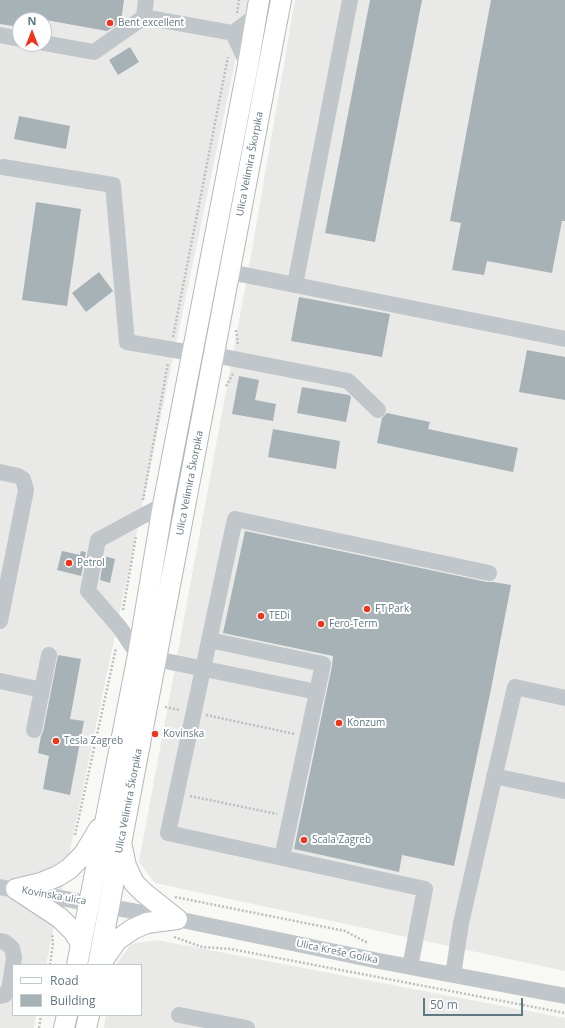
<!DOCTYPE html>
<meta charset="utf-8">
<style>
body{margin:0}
#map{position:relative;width:565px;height:1028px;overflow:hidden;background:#f8f8f5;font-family:"Open Sans",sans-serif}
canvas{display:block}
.legend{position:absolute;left:12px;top:964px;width:130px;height:52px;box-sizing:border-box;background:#fff;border:1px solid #c0c9cd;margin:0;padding:5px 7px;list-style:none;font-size:12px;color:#617782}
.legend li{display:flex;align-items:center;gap:8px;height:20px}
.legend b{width:20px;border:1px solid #c0c9cd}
.north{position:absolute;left:12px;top:12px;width:40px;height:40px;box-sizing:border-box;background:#fff;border:1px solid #c0c9cd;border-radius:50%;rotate:0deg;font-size:11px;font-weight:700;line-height:16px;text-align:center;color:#617782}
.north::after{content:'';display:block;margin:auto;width:14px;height:18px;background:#ee361f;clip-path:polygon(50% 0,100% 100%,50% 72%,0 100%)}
.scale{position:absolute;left:423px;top:998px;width:100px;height:18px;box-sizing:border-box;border:2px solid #617782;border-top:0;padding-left:5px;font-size:12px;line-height:14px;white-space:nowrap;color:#617782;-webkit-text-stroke:3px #fff;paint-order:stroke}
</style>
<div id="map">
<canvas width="565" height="1028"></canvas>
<ul class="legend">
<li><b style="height:5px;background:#fff"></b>Road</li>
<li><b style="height:11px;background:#a7b2b7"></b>Building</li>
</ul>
<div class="north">N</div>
<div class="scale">50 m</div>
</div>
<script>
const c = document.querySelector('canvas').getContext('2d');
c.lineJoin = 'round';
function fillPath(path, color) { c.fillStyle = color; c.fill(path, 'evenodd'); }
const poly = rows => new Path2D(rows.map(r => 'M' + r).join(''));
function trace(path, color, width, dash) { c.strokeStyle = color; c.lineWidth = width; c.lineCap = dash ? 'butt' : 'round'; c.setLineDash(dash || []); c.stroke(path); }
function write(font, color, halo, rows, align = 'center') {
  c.font = font + ' "Open Sans",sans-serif'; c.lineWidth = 4; c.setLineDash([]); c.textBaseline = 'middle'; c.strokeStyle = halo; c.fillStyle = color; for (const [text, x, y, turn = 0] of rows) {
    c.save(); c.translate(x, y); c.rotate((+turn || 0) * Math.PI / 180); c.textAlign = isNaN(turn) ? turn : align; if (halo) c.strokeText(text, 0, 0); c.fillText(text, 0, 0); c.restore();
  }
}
fillPath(poly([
 [0,0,248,0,46,965,13,965,13,1015,36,1015,34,1028,0,1028],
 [20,20,44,20,44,44,20,44],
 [295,0,565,0,565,971,155,883,139,862,249,267],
 [157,940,565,1018,565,1028,104,1028,106,1015,141,1015,141,965,116,965,131,944]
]), '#e9e9e8');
fillPath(poly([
 [0,0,124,0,121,22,107,31,23,16,23,20,20,20,20,27,0,24],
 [370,0,422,0,375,242,325,233],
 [491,0,565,0,565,221,562,221,552,273,487,261,484,275,452,270,461,223,450,221],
 [130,47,139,62,118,75,109,60],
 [19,116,70,126,66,149,14,139],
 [36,202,81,209,67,306,22,300],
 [99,272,113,291,86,312,72,293],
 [299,297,390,314,382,357,291,341],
 [527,350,565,357,565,400,519,392],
 [239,376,259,380,255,400,276,404,273,421,232,414],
 [302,387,349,395,351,397,346,422,297,413],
 [387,413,430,422,428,429,518,448,513,472,377,443,382,418],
 [273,429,340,441,336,469,268,457],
 [245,531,487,582,493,582,511,585,491,689,454,866,402,855,399,872,294,849,332,666,333,656,223,633],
 [62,551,80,555,81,551,86,552,81,576,57,570],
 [104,556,115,559,110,583,100,580],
 [58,655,81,659,70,719,84,721,70,795,43,789,49,756,38,753,41,736,43,732]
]), '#a7b2b7');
const major = poly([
 [122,847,126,866,134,883,143,892,177,919],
 [16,889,41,883,58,876,69,869,84,854,99,829],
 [16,889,60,918,73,931,81,943],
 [101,963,117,940,133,929,147,923,177,919],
 [77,965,138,655,163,505,248,65,259,0],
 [98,965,281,0],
 [64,1028,67,1015],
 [86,1028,89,1015]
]);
trace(major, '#b1b8bc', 22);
trace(poly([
 [237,13,239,0],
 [236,330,238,345],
 [173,337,228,57],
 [226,386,234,372],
 [143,500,168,363],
 [123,610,136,536],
 [165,707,180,710],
 [206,715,295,734],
 [190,796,277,814],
 [75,835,116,648],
 [175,897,345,931,368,943],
 [174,937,202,947,231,949,565,1013],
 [50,965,53,943,52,934],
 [39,1028,41,1015]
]), '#babec1', 2.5, [2, 2]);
trace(poly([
 [144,17,146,0],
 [0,35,20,39],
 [44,43,94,52,144,17,233,33],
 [248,65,233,33,256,16],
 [3,167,113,185,127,342,192,353],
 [230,272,565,339],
 [295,285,350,0],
 [214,355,348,381,378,410],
 [0,472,18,476,23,479,26,490,0,621],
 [209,640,323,664,282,858],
 [138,655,120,628,88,591,98,540,163,505],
 [156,659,317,692],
 [0,681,42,690,49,655],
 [34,730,42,690],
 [494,776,565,791],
 [0,887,177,919,379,961,565,996],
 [0,941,5,942,12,948,14,957,13,965],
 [410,967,425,889,168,833,235,519,489,573],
 [453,975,461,923,515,687,565,698],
 [0,996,4,995,9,990,13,965],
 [179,1015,247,1028]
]), '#c0c6c9', 16);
trace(major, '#fff', 20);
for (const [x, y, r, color] of [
 [110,23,4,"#ee361f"],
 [69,563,4,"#ee361f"],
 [367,609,4,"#ee361f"],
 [261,616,4,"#ee361f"],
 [321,624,4,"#ee361f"],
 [339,723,4,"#ee361f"],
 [155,734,4,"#ee361f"],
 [56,741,4,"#ee361f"],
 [304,840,4,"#ee361f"]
]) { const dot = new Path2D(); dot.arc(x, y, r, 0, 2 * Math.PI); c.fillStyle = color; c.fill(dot); trace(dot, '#fff', 1.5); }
write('10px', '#617782', '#fff', [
 ["Bent excellent",118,23],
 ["Petrol",77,563],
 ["FT Park",375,609],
 ["TEDi",269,616],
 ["Fero-Term",329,624],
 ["Konzum",347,723],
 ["Kovinska",163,734],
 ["Tesla Zagreb",64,741],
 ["Scala Zagreb",312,840]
], 'left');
write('10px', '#617782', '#fff', [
 ["Ulica Velimira Škorpika",250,164,-79],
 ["Ulica Velimira Škorpika",190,483,-79],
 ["Ulica Velimira Škorpika",129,801,-79],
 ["Kovinska ulica",54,896,10],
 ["Ulica Kreše Golika",337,952,12]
]);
</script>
